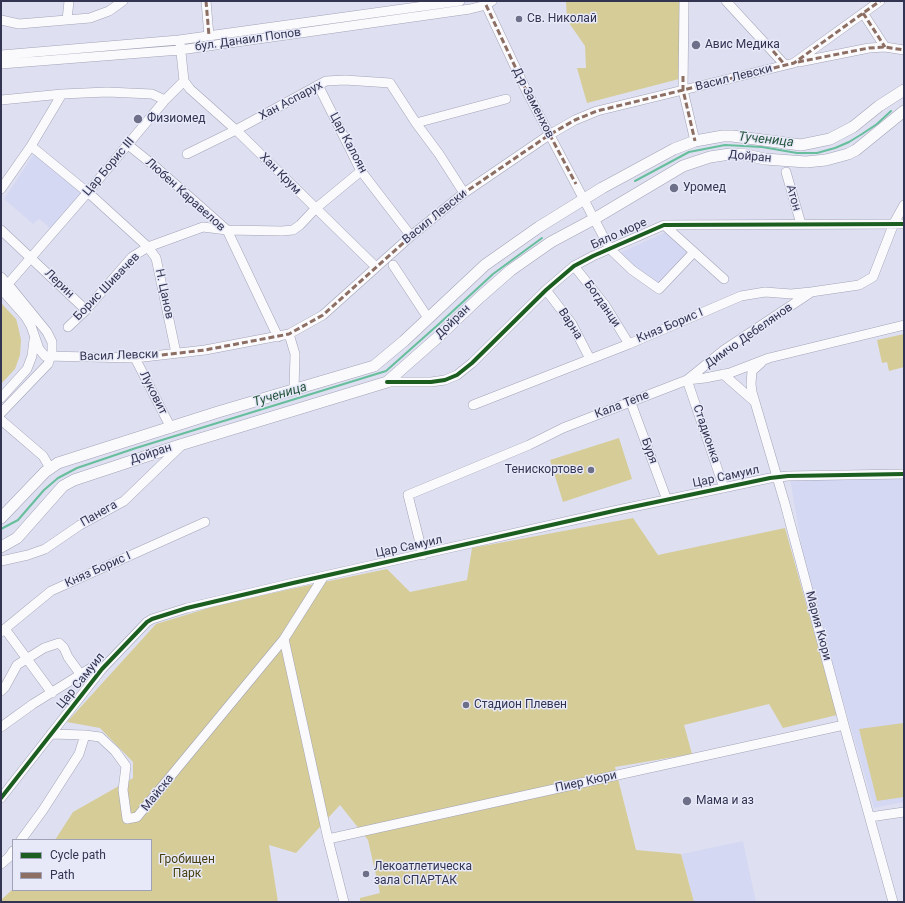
<!DOCTYPE html>
<meta charset="utf-8">
<style>
body{margin:0}
#map{position:relative;width:905px;height:903px;overflow:hidden;background:#dee0f1;font-family:Roboto,sans-serif}
canvas{display:block}
.frame{position:absolute;inset:0;border:2px solid #323452;pointer-events:none}
.legend{position:absolute;left:12px;top:839px;width:140px;height:52px;box-sizing:border-box;background:#e7e9f8;border:1px solid #9fa1b6;margin:0;padding:5px 7px;list-style:none;font-size:12px;color:#323452}
.legend li{display:flex;align-items:center;gap:8px;height:20px}
.legend b{width:20px;border:1px solid #9fa1b6}
</style>
<div id="map">
<canvas width="905" height="903"></canvas>
<div class="frame"></div>
<ul class="legend">
<li><b style="height:5px;background:#1b5e20"></b>Cycle path</li>
<li><b style="height:5px;background:#8d6e63"></b>Path</li>
</ul>
</div>
<script>
const c = document.querySelector('canvas').getContext('2d');
c.lineJoin = 'round';
function fillPath(path, color) { c.fillStyle = color; c.fill(path, 'evenodd'); }
const poly = rows => new Path2D(rows.map(r => 'M' + r).join(''));
function trace(path, color, width, dash) { c.strokeStyle = color; c.lineWidth = width; c.lineCap = dash ? 'butt' : 'round'; c.setLineDash(dash || []); c.stroke(path); }
function write(font, color, halo, rows, align = 'center') {
  c.font = font + ' Roboto,sans-serif'; c.lineWidth = 3; c.setLineDash([]); c.textBaseline = 'middle'; c.strokeStyle = halo; c.fillStyle = color; for (const [text, x, y, turn = 0] of rows) {
    c.save(); c.translate(x, y); c.rotate((+turn || 0) * Math.PI / 180); c.textAlign = isNaN(turn) ? turn : align; if (halo) c.strokeText(text, 0, 0); c.fillText(text, 0, 0); c.restore();
  }
}
fillPath(poly([
 [35,152,82,193,50,228,39,219,33,224,4,199],
 [666,232,687,253,659,285,636,271,619,253],
 [904,476,904,802,874,808,806,572,790,479],
 [743,841,756,902,694,902,681,854]
]), '#d5d8f2');
fillPath(poly([
 [566,1,681,1,679,79,587,103,577,68,586,68,585,46,567,20],
 [1,303,16,319,18,326,21,340,20,355,15,369,1,384],
 [904,334,904,367,889,371,887,362,882,363,877,340],
 [619,438,632,479,563,502,550,460],
 [633,518,658,555,785,528,837,715,783,728,769,704,684,725,692,754,615,767,636,850,681,854,694,902,360,902,360,898,380,893,368,840,340,805,296,853,269,845,278,902,1,902,1,900,13,889,151,890,151,840,55,840,73,812,133,778,133,762,100,728,67,722,156,624,212,607,286,590,387,569,410,592,467,580,472,548],
 [904,723,904,797,877,801,859,729]
]), '#d6cc97');
trace(poly([
 [635,181,689,152,725,145,762,147,797,153,817,153,835,148,849,142,862,134,877,124,891,111],
 [1,529,18,520,44,490,58,478,77,468,136,448,386,371,440,323,493,274,542,238]
]), '#67be9c', 2);
const minor = poly([
 [206,1,209,36],
 [684,1,683,90,695,141],
 [726,1,785,65],
 [486,5,527,92,610,249,632,270,659,289,694,252],
 [863,13,885,47],
 [1,20,19,24,90,18,109,11,123,1],
 [67,20,69,1],
 [1,55,179,40,460,1],
 [799,62,869,48,885,47,904,50],
 [1,64,180,50,470,9,486,5,492,1],
 [184,81,190,89,236,130,376,267],
 [318,85,361,171,411,236],
 [1,100,62,94,107,92,152,94,165,100],
 [416,123,506,99],
 [127,144,157,168,227,230,278,337],
 [31,146,92,196,148,247,156,258,176,353],
 [187,154,236,130,326,81,345,80,390,83,416,123,439,154,464,193],
 [786,172,801,224],
 [1,189,31,146,62,94],
 [664,225,724,279],
 [1,230,86,310],
 [393,265,428,318],
 [574,266,605,305,629,344],
 [1,277,12,289,47,332,52,342,52,352,48,364,1,413],
 [8,284,88,192,165,100,184,81,180,43],
 [1,289,25,316,31,326,39,349,45,356,135,358,205,350,289,334,323,315,411,236,464,193,549,135,575,120,597,111,794,63,880,1],
 [546,290,572,324,590,359],
 [68,327,86,310,132,257,148,247,203,227,227,230,282,231,293,230,300,225,315,209,361,171],
 [289,334,295,354,294,389],
 [135,358,171,428],
 [761,363,752,371,751,384,752,392,785,504,844,725,893,902],
 [723,374,755,402],
 [387,382,431,382,445,380,457,375,472,363,546,290,574,266,593,256,664,225,904,224],
 [1,398,27,369,32,356,34,340],
 [631,403,667,500],
 [473,405,629,344,741,296,765,292,791,294,811,292,859,285,873,277,894,223,904,205],
 [1,420,43,456,50,468],
 [724,488,687,380,724,350,810,293],
 [423,555,408,495,529,445,563,428,687,380,705,378,730,373,769,358,904,325],
 [1,561,28,555,45,549,80,525,124,501,182,445],
 [5,629,52,693],
 [1,632,51,591,205,522],
 [284,639,328,839,344,902],
 [1,691,5,687,17,665,44,648,59,643,64,648,68,657,81,675],
 [1,727,33,704,94,666,102,669],
 [51,734,85,735],
 [1,798,102,669,147,622,152,619,187,608,293,583,618,510,770,478,788,476,904,474],
 [870,817,904,812],
 [328,839,844,725],
 [21,840,43,810,79,754,85,735,100,737,115,751,126,766,123,790,127,819,137,817,284,639,324,576],
 [1,864,9,857,13,851]
]);
const major = poly([
 [1,518,45,472,58,463,218,412,374,366,404,341,485,265,539,227,602,188,674,149,695,141,723,136,732,136,801,145,830,139,853,127,879,106,904,90],
 [1,547,17,538,63,486,74,480,180,445,387,382,437,338,479,298,511,270,551,242,594,219,683,166,710,157,730,154,741,154,765,159,806,162,826,160,848,154,856,150,904,111]
]);
trace(minor, '#a2a3b7', 10);
trace(major, '#a2a3b7', 12);
trace(minor, '#fafafd', 9);
trace(major, '#fafafd', 11);
trace(poly([
 [206,1,209,36],
 [486,5,527,92,576,184],
 [863,13,885,47],
 [773,51,785,65],
 [798,62,869,48,885,47,904,50],
 [683,76,683,90,695,141],
 [135,358,205,350,289,334,323,315,411,236,464,193,549,135,575,120,597,111,794,63,880,1]
]), '#8d6e63', 3, [6, 3]);
trace(poly([
 [387,382,431,382,445,380,457,375,472,363,546,290,574,266,593,256,664,225,904,224],
 [1,798,102,669,147,622,152,619,187,608,293,583,618,510,770,478,788,476,904,474]
]), '#1b5e20', 4);
for (const [x, y, r, color] of [
 [519,19,4,"#6e708a"],
 [696,45,5,"#6e708a"],
 [138,119,5,"#6e708a"],
 [674,188,5,"#6e708a"],
 [591,470,4,"#6e708a"],
 [466,705,4,"#6e708a"],
 [687,801,5,"#6e708a"],
 [366,874,4,"#6e708a"]
]) { const dot = new Path2D(); dot.arc(x, y, r, 0, 2 * Math.PI); c.fillStyle = color; c.fill(dot); trace(dot, '#e7e9f8', 1.5); }
write('12px', '#323452', '#e7e9f8', [
 ["Св. Николай",527,19],
 ["Авис Медика",705,45],
 ["Физиомед",147,119],
 ["Уромед",683,188],
 ["Тенискортове",583,470,"right"],
 ["Стадион Плевен",474,705],
 ["Мама и аз",696,801],
 ["Лекоатлетическа",374,867],
 ["зала СПАРТАК",374,881]
], 'left');
write('12px', '#323452', '#e7e9f8', [
 ["бул. Данаил Попов",248,40,-8],
 ["Васил Левски",734,78,-14],
 ["Хан Аспарух",291,101,-28],
 ["Д-р Заменхов",533,103,63],
 ["Цар Калоян",348,143,62],
 ["Дойран",750,157,5],
 ["Цар Борис III",109,167,-50],
 ["Хан Крум",280,174,45],
 ["Любен Каравелов",185,195,42],
 ["Атон",793,198,74],
 ["Васил Левски",435,217,-39],
 ["Бяло море",619,234,-24],
 ["Лерин",59,284,44],
 ["Борис Шивачев",107,287,-46],
 ["Н. Цанов",164,294,78],
 ["Богданци",602,304,55],
 ["Дойран",453,322,-44],
 ["Варна",570,324,57],
 ["Княз Борис I",670,326,-23],
 ["Димчо Дебелянов",749,336,-35],
 ["Васил Левски",119,356,-2],
 ["Луковит",153,393,63],
 ["Кала Тепе",622,405,-21],
 ["Стадионка",706,434,71],
 ["Буря",649,451,70],
 ["Дойран",151,454,-18],
 ["Цар Самуил",726,477,-12],
 ["Панега",99,514,-30],
 ["Цар Самуил",409,547,-12],
 ["Княз Борис I",98,570,-24],
 ["Мария Кюри",818,626,75],
 ["Цар Самуил",81,681,-51],
 ["Пиер Кюри",586,782,-12],
 ["Майска",158,793,-51]
]);
write('12px', '#463e0e', '#e7e9f8', [
 ["Гробищен",187,860],
 ["Парк",187,874]
]);
write('italic 13px', '#26553d', '#e7e9f8', [
 ["Тученица",766,140,6],
 ["Тученица",280,395,-17]
]);
</script>
